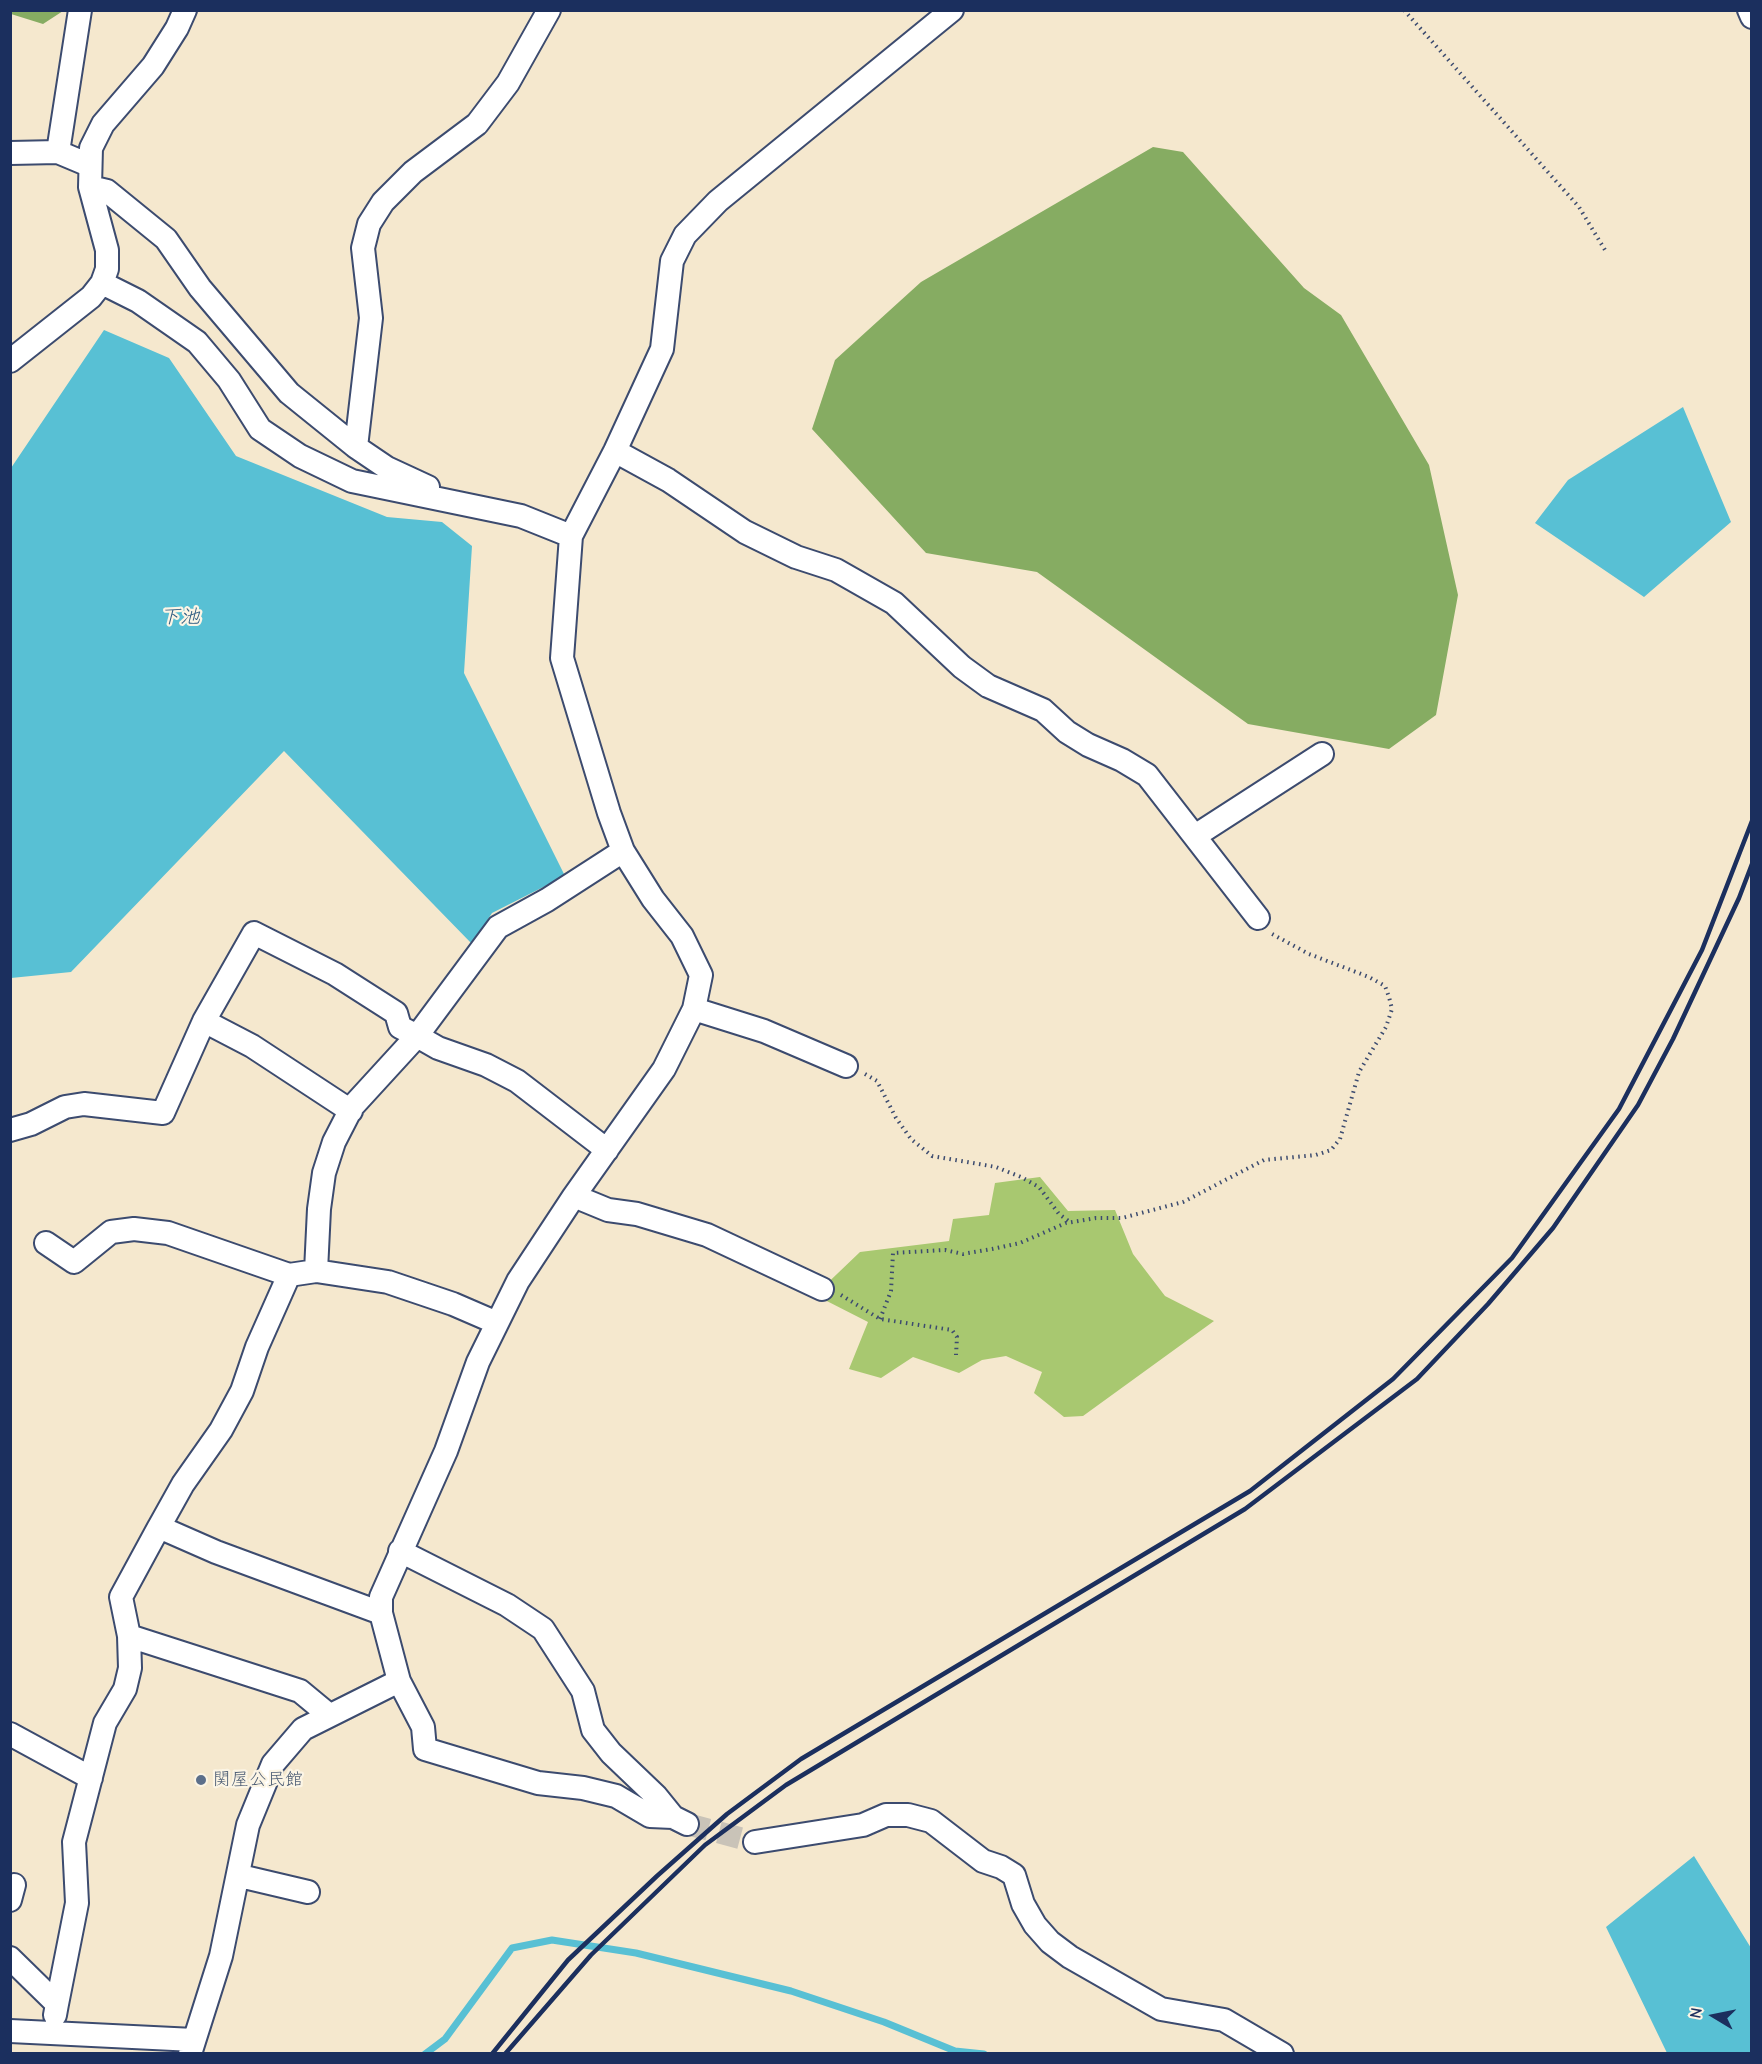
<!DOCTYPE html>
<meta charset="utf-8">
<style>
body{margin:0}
#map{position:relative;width:1762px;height:2064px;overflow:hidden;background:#f5e8ce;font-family:"Comic Neue",sans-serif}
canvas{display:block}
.frame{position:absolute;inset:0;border:12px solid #1b2f5e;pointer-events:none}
.north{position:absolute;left:1684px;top:1986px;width:60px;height:60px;-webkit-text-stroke:4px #fcf5e5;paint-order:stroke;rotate:280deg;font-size:16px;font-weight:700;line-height:24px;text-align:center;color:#1b2f5e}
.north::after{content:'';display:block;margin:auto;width:21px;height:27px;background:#1b2f5e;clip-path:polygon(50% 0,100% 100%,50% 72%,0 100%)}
</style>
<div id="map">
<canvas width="1762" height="2064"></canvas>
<div class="frame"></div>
<div class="north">N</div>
</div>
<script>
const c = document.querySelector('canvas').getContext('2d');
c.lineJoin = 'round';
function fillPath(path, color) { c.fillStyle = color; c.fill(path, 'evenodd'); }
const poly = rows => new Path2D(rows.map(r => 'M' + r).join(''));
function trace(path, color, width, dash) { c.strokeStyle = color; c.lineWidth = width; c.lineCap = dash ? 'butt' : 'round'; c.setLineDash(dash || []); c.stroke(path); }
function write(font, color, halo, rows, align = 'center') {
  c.font = font + ' "Comic Neue","Klee One",sans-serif'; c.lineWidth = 4.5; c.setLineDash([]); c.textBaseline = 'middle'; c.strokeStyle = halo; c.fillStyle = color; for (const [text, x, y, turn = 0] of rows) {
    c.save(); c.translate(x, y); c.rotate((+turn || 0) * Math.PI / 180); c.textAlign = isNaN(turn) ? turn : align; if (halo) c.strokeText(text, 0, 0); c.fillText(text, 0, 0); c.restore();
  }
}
fillPath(poly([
 [1040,1177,1068,1211,1115,1210,1133,1254,1165,1296,1214,1321,1083,1416,1064,1417,1034,1393,1042,1372,1006,1356,982,1360,959,1373,913,1357,881,1378,849,1369,868,1322,815,1295,860,1252,949,1241,953,1219,989,1215,995,1183]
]), '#a8c870');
fillPath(poly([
 [10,11,11,10,63,11,43,24,11,14],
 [1153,147,1183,152,1304,288,1341,315,1429,465,1458,595,1436,715,1389,749,1248,724,1037,572,926,553,812,429,835,360,921,282]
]), '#86ac62');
fillPath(poly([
 [104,330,169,358,236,456,387,517,442,522,472,546,464,673,565,876,492,913,472,944,284,751,71,972,11,978,11,468],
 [1683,407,1731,522,1644,597,1535,523,1568,480],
 [1694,1856,1751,1948,1751,2053,1667,2053,1606,1927]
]), '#58c0d4');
trace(poly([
 [425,2054,445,2039,512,1948,552,1940,636,1953,791,1991,884,2022,955,2051,984,2054]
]), '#58c0d4', 7);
trace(poly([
 [687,1824,755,1842]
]), '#c9c3b8', 22, [22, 11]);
const street = poly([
 [1749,10,1752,17],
 [58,152,80,10],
 [10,153,58,152,89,165],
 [90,187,107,191,166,239,200,288,289,393,356,447,387,468,428,487],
 [102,283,138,301,197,342,229,380,260,429,300,456,352,481,521,516,571,536],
 [10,361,91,297,102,283,107,269,107,250,90,187,91,148,103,124,153,66,177,28,185,10],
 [356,447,371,318,363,248,369,224,383,202,413,172,477,124,508,83,549,10],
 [615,451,668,480,745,532,796,557,836,570,894,603,962,667,988,686,1043,710,1067,732,1088,745,1122,760,1147,775,1258,918],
 [1195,836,1322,754],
 [694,1009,764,1031,846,1066],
 [204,1021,252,1046,351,1111],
 [10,1130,31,1124,65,1107,84,1104,163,1113,204,1021,254,933,335,974,396,1013,400,1027,417,1036,498,927,547,900,623,851],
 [574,1196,608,1210,637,1214,707,1235,822,1289],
 [46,1243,74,1262,111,1232,134,1229,168,1233,289,1275],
 [316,1271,319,1209,324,1173,334,1142,352,1107,417,1036,438,1048,486,1065,517,1081,607,1150],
 [159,1527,121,1597,129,1636,300,1691,329,1715],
 [400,1551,507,1605,543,1629,583,1691,593,1730,611,1753,656,1796,673,1817,687,1824],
 [381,1613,216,1552,159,1527,183,1484,221,1430,242,1391,257,1347,289,1275,316,1271,388,1282,453,1304,497,1323],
 [399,1681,423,1727,425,1749,538,1783,583,1788,616,1796,650,1816,673,1817],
 [10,1734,91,1778],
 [755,1842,863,1825,886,1815,908,1815,931,1821,983,1861,1001,1867,1014,1875,1023,1904,1035,1925,1050,1942,1070,1957,1161,2009,1224,2020,1282,2054],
 [240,1876,308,1892],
 [10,1900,14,1885],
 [10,1958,57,2004,55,2015],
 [57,2004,77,1903,74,1842,105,1723,125,1689,130,1668,129,1636],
 [10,2031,194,2040],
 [190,2054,221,1956,248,1825,273,1764,303,1729,399,1681,381,1613,381,1597,446,1451,478,1362,518,1281,574,1196,664,1069,694,1009,701,975,682,936,653,899,623,851,609,813,562,658,571,536,615,451,662,349,672,261,685,235,718,201,952,10]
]);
trace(street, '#3c4b6f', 26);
trace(poly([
 [1404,10,1579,207,1605,250],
 [865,1074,877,1081,896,1118,911,1139,932,1156,996,1167,1021,1177,1039,1187,1059,1214,1070,1222],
 [841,1295,880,1319,952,1330,957,1337,956,1355],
 [880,1319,891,1291,893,1253,945,1250,963,1254,992,1249,1020,1243,1066,1223,1096,1218,1122,1218,1183,1202,1264,1160,1316,1155,1331,1150,1340,1139,1359,1072,1386,1027,1392,1009,1389,997,1385,986,1369,977,1309,954,1272,934]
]), '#3c4b6f', 4, [1.5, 4.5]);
trace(street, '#fff', 22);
trace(poly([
 [492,2054,568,1960,657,1876,727,1814,801,1759,1250,1491,1393,1379,1512,1258,1619,1109,1702,950,1752,821],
 [505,2054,591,1955,705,1845,786,1785,1245,1509,1417,1379,1488,1304,1553,1228,1638,1105,1673,1039,1739,898,1752,864]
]), '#1b2f5e', 4.5);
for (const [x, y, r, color] of [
 [201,1780,6,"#5c6f8a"]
]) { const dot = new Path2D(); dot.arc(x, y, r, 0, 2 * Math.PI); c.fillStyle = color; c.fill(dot); trace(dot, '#fcf5e5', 2); }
write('18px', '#4e5e75', '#fcf5e5', [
 ["関屋公民館",213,1780]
], 'left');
write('italic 20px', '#2d5a81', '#fcf5e5', [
 ["下池",180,617]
]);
</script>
